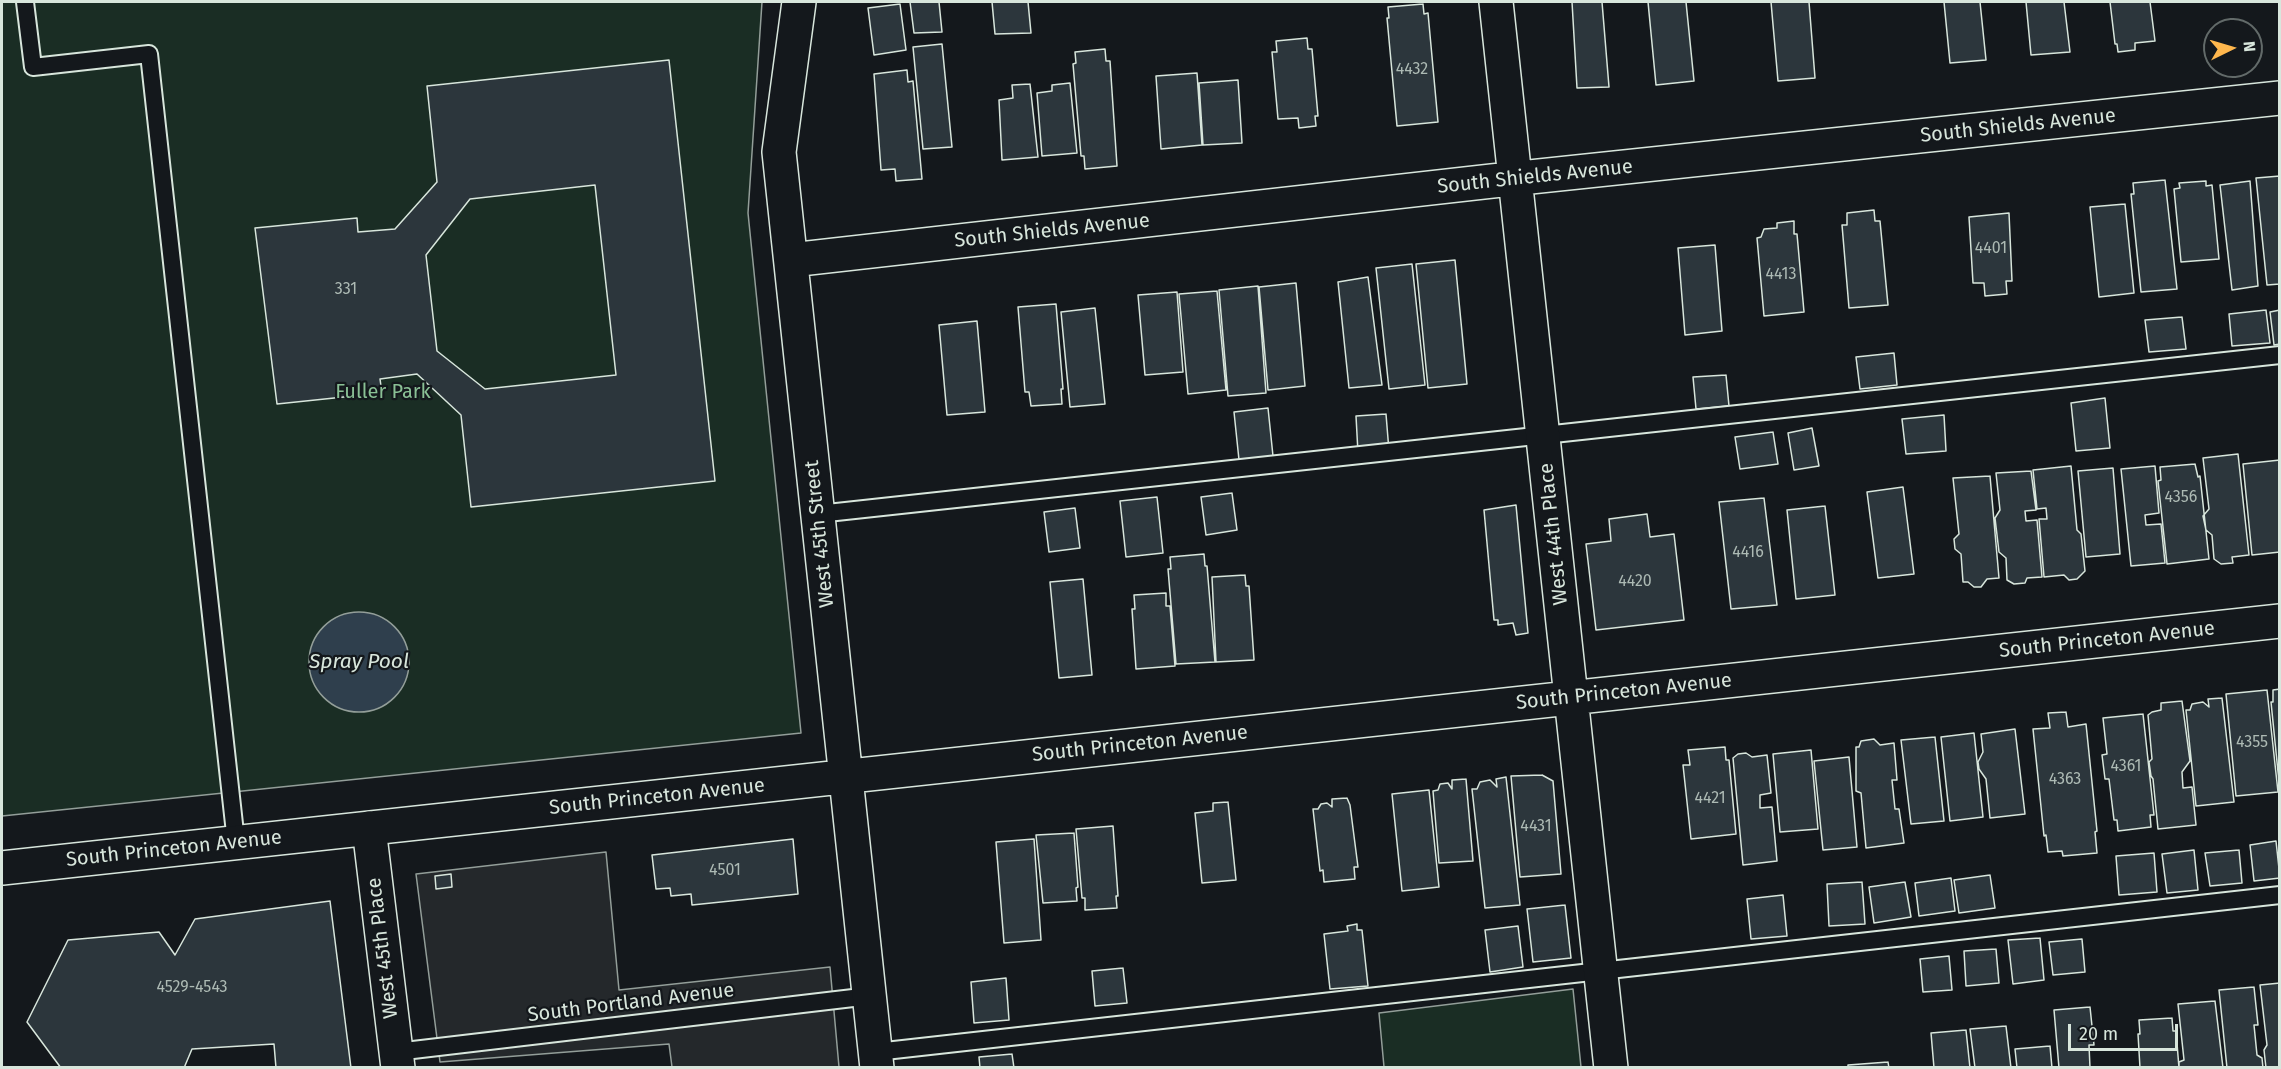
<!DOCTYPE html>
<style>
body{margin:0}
#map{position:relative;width:2281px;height:1069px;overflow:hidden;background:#14181c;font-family:"Fira Sans",sans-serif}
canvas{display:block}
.frame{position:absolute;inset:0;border:3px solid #d8e6dc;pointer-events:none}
.north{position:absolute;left:2203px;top:18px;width:60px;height:60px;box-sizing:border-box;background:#14181c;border:2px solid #626a69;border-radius:50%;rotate:85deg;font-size:16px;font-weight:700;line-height:24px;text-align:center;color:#d8e6dc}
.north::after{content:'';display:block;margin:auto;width:21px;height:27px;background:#ffb74d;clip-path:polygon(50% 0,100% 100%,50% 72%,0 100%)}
.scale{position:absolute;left:2068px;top:1024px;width:110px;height:27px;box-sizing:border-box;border:3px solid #d8e6dc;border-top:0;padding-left:8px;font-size:18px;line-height:21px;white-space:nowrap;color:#d8e6dc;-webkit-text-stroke:4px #14181c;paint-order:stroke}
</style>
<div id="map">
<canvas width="2281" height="1069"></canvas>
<div class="frame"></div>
<div class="north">N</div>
<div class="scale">20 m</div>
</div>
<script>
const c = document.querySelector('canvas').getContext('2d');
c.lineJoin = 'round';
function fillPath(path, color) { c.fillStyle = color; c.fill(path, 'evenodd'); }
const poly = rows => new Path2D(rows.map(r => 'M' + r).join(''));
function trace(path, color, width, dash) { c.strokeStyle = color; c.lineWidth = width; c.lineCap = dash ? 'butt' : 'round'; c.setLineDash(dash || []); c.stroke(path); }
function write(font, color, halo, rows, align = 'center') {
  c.font = font + ' "Fira Sans",sans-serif'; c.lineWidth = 4.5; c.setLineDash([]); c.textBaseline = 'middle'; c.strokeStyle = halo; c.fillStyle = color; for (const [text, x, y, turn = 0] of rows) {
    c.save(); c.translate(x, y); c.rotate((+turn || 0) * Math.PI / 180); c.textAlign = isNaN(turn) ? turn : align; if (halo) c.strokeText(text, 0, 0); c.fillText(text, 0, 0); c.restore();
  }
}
const green = poly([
 [2,2,762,2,748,213,801,733,2,816,2,2],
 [1573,989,1581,1067,1384,1067,1379,1013,1573,989]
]);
fillPath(green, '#1a2d24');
trace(green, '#939e99', 1.5);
const parking = poly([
 [606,852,619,990,830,967,839,1067,672,1067,669,1044,440,1062,416,874,606,852]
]);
fillPath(parking, '#24282b');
trace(parking, '#939e99', 1.5);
const water = poly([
 '309 662a50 50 0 1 1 100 0a50 50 0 1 1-100 0Z'
]);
fillPath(water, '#2f3f4d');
trace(water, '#939e99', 1.5);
const building = poly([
 [910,2,939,2,942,32,914,33,910,2],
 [992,2,1028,2,1031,33,995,34,992,2],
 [1572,2,1602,2,1609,87,1577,88,1572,2],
 [1648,2,1686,2,1694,81,1656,85,1648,2],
 [1771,2,1809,2,1815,78,1778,81,1771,2],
 [1944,2,1980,2,1986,60,1950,63,1944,2],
 [2026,2,2064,2,2070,52,2031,55,2026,2],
 [2110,2,2150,2,2155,41,2135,43,2135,50,2118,52,2117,44,2115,44,2110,2],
 [900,4,906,50,874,55,868,8,900,4],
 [1423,4,1424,14,1428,13,1438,122,1397,126,1387,18,1389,18,1388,7,1423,4],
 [1307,38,1308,49,1312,49,1318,116,1315,116,1316,126,1299,128,1298,118,1278,119,1272,52,1277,52,1276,41,1307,38],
 [942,44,952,147,923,149,913,47,942,44],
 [1105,49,1106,61,1110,61,1117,166,1085,169,1084,156,1081,156,1073,64,1076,63,1075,52,1105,49],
 [669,60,715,481,471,507,461,415,417,374,380,379,382,393,277,404,255,228,357,218,358,232,395,229,437,182,427,86,669,60],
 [595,185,616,375,485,389,437,351,426,255,470,199,595,185],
 [907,70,908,82,913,81,922,179,896,181,895,169,881,170,874,74,907,70],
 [1197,73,1202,145,1161,149,1156,76,1197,73],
 [1238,80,1242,143,1203,145,1199,83,1238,80],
 [1070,83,1077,153,1042,156,1037,93,1052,91,1052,85,1070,83],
 [1030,84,1038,157,1002,160,999,100,1013,98,1012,85,1030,84],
 [2280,176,2280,284,2267,285,2256,178,2280,176],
 [2165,180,2177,289,2141,292,2131,194,2134,194,2133,183,2165,180],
 [2206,181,2206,186,2212,185,2219,259,2181,262,2174,189,2180,188,2179,183,2206,181],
 [2250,181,2258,286,2232,290,2220,185,2250,181],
 [2125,204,2134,293,2099,297,2090,207,2125,204],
 [1874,210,1875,221,1880,221,1888,305,1849,308,1842,225,1847,225,1847,213,1874,210],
 [2009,213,2012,281,2006,281,2007,294,1985,296,1984,283,1973,283,1969,217,2009,213],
 [1794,221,1794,234,1797,234,1804,312,1764,316,1757,238,1761,237,1764,229,1777,228,1777,223,1794,221],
 [1715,245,1722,331,1685,335,1678,248,1715,245],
 [1455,260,1467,384,1428,388,1416,264,1455,260],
 [1412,264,1425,385,1389,389,1376,268,1412,264],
 [1368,277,1382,385,1349,388,1338,282,1368,277],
 [1296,283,1305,386,1268,390,1259,287,1296,283],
 [1258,286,1266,393,1228,396,1219,290,1258,286],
 [1217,291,1226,390,1188,394,1179,294,1217,291],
 [1177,292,1183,372,1145,375,1138,295,1177,292],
 [1056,304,1063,389,1061,389,1062,404,1031,406,1029,392,1025,392,1018,307,1056,304],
 [1095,308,1105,404,1070,407,1061,312,1095,308],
 [2266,310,2270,343,2232,346,2229,314,2266,310],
 [2280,310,2280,344,2274,345,2270,312,2280,310],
 [2182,317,2186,349,2149,352,2145,320,2182,317],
 [977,321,985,412,947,415,939,325,977,321],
 [1894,353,1897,385,1860,389,1856,357,1894,353],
 [1726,375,1729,406,1696,409,1693,377,1726,375],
 [2105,398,2110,448,2076,451,2071,403,2105,398],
 [1268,408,1273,456,1239,460,1234,412,1268,408],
 [1386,414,1389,451,1358,453,1356,416,1386,414],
 [1944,415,1946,451,1906,454,1902,419,1944,415],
 [1812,428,1819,466,1794,470,1788,433,1812,428],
 [1773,432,1778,464,1740,469,1735,437,1773,432],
 [2238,454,2249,555,2232,557,2233,563,2221,564,2214,559,2212,535,2206,530,2203,516,2209,509,2203,458,2238,454],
 [2280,460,2280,552,2252,555,2243,464,2280,460],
 [2195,464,2198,477,2200,476,2209,559,2167,564,2158,481,2161,480,2160,467,2195,464],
 [2071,466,2077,530,2081,534,2085,571,2077,579,2069,580,2064,575,2044,577,2039,519,2047,519,2046,508,2037,509,2033,470,2071,466],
 [2155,466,2159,513,2145,515,2146,525,2161,524,2165,563,2131,566,2121,469,2155,466],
 [2113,468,2120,554,2086,557,2078,471,2113,468],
 [2031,471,2036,510,2025,511,2026,521,2037,520,2042,577,2027,578,2025,583,2014,584,2007,580,2006,558,1999,552,1995,518,2000,510,1996,473,2031,471],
 [1990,476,1999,578,1987,579,1981,587,1974,587,1968,582,1963,582,1961,554,1955,549,1954,539,1959,534,1953,478,1990,476],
 [1903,487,1914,574,1878,578,1867,492,1903,487],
 [1232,493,1237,530,1206,535,1201,497,1232,493],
 [1157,497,1163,553,1126,557,1120,501,1157,497],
 [1764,498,1777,605,1731,609,1719,502,1764,498],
 [1516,505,1528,633,1516,635,1513,623,1498,625,1498,620,1494,620,1484,510,1516,505],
 [1825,506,1835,595,1796,599,1787,510,1825,506],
 [1075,508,1080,548,1049,552,1044,512,1075,508],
 [1647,514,1650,537,1674,534,1684,620,1596,630,1586,544,1611,541,1609,519,1647,514],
 [1204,554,1205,566,1207,566,1215,662,1176,664,1168,569,1171,569,1170,557,1204,554],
 [1245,575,1246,586,1249,586,1254,660,1216,662,1212,577,1245,575],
 [1083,579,1092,675,1059,678,1050,582,1083,579],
 [1166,593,1166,606,1170,606,1175,666,1136,669,1132,609,1135,609,1134,595,1166,593],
 [2280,689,2280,782,2279,782,2271,702,2273,702,2273,690,2280,689],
 [2267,690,2278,792,2236,796,2226,694,2267,690],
 [2222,698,2234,802,2196,806,2186,710,2190,710,2192,704,2203,702,2209,707,2208,699,2222,698],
 [2182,701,2190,761,2182,772,2183,788,2192,787,2196,825,2158,829,2153,779,2151,776,2149,762,2152,759,2148,715,2152,712,2161,710,2161,703,2182,701],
 [2066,712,2068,727,2086,724,2097,831,2095,832,2097,853,2063,856,2062,851,2048,852,2046,835,2044,836,2033,729,2050,728,2048,713,2066,712],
 [2143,714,2154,815,2150,815,2151,827,2118,831,2117,820,2114,820,2109,779,2105,779,2102,755,2107,754,2103,718,2143,714],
 [2015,729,2025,814,1990,818,1986,779,1979,769,1978,762,1983,752,1981,734,2015,729],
 [1974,733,1983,817,1950,821,1941,737,1974,733],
 [1935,737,1944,821,1911,824,1901,740,1935,737],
 [1874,739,1880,745,1894,743,1897,780,1892,780,1895,809,1899,809,1904,843,1866,848,1861,793,1856,791,1856,747,1859,747,1861,741,1874,739],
 [1725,747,1726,760,1729,760,1736,834,1691,839,1683,765,1690,765,1688,750,1725,747],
 [1811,750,1818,829,1780,832,1773,754,1811,750],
 [1746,753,1752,757,1767,755,1771,793,1760,795,1760,808,1772,807,1777,861,1743,865,1733,758,1738,754,1746,753],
 [1849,757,1857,847,1823,850,1814,761,1849,757],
 [1542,775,1553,781,1561,874,1520,877,1511,776,1542,775],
 [1506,777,1520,905,1485,908,1472,789,1477,789,1480,782,1490,780,1497,787,1496,779,1506,777],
 [1466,779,1473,861,1439,863,1433,791,1438,790,1440,784,1448,783,1452,789,1452,780,1466,779],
 [1429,790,1439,887,1402,891,1392,794,1429,790],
 [1347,798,1350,805,1358,867,1354,867,1355,879,1324,882,1323,870,1320,871,1313,809,1318,809,1321,804,1327,803,1332,807,1332,799,1347,798],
 [1228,802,1236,880,1202,883,1195,813,1213,811,1213,803,1228,802],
 [1113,826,1118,896,1116,896,1117,908,1085,910,1085,898,1082,898,1076,829,1113,826],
 [1074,833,1078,887,1076,888,1077,901,1043,903,1036,835,1074,833],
 [793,839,798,894,692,905,691,894,671,896,670,888,656,889,652,855,793,839],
 [1034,839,1041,940,1004,943,996,842,1034,839],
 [2276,841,2280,878,2254,881,2250,845,2276,841],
 [2194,850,2198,890,2167,893,2162,854,2194,850],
 [2239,850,2242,883,2210,886,2205,853,2239,850],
 [2154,853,2157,892,2119,895,2116,856,2154,853],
 [451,874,452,887,436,889,435,876,451,874],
 [1990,875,1995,908,1959,913,1954,880,1990,875],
 [1951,878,1955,911,1919,916,1915,883,1951,878],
 [1862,882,1865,924,1829,926,1827,884,1862,882],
 [1905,882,1911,917,1874,923,1869,887,1905,882],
 [1783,895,1787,936,1751,939,1747,899,1783,895],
 [330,901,351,1068,276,1068,274,1044,192,1049,184,1068,61,1068,27,1022,68,940,159,932,175,955,195,919,330,901],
 [1565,905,1571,958,1533,962,1527,909,1565,905],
 [1357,924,1357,930,1362,930,1368,986,1330,989,1324,934,1348,931,1347,926,1357,924],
 [1518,926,1523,967,1490,972,1485,930,1518,926],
 [2040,938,2044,980,2013,984,2008,940,2040,938],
 [2082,939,2085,972,2053,975,2049,942,2082,939],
 [1996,949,1999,983,1966,986,1964,951,1996,949],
 [1949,956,1952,990,1923,992,1920,959,1949,956],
 [1123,968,1127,1003,1095,1006,1092,971,1123,968],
 [1006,978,1009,1020,974,1023,971,982,1006,978],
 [2280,983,2280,1068,2266,1068,2264,1050,2267,1045,2260,985,2280,983],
 [2254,987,2258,1025,2254,1025,2257,1055,2262,1058,2263,1068,2227,1068,2219,990,2254,987],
 [2215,1001,2223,1068,2179,1068,2179,1062,2184,1060,2178,1004,2215,1001],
 [2090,1007,2094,1045,2089,1045,2090,1068,2059,1068,2054,1010,2090,1007],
 [2172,1018,2173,1031,2176,1031,2179,1068,2140,1068,2138,1034,2140,1034,2139,1020,2172,1018],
 [2006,1026,2011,1068,1975,1068,1970,1029,2006,1026],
 [1966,1030,1970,1068,1934,1068,1931,1033,1966,1030],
 [2050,1046,2052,1068,2017,1068,2015,1049,2050,1046],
 [1012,1054,1014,1068,980,1068,979,1057,1012,1054],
 [1888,1062,1889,1068,1848,1068,1848,1065,1888,1062]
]);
fillPath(building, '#2c363c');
trace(building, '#d8e6dc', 1.5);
const lane = poly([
 [25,2,33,67,149,54,236,842],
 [818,514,2280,355],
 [396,1052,870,996],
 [876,1052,2280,895]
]);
const street = poly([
 [799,2,779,152,877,1068],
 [1496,2,1611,1068],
 [791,260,1492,181,2280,98],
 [369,828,398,1068],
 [2,868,2280,621]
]);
trace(lane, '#d8e6dc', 20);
trace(street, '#d8e6dc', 36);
trace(lane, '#14181c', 16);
trace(street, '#14181c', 33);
write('16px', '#adbab4', null, [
 ["4432",1412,70],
 ["4401",1991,249],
 ["4413",1781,275],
 ["331",346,290],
 ["4356",2181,498],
 ["4416",1748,553],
 ["4420",1635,582],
 ["4355",2252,743],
 ["4361",2126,767],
 ["4363",2065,780],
 ["4421",1710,799],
 ["4431",1536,827],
 ["4501",725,871],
 ["4529-4543",192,988]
]);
write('20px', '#d8e6dc', '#14181c', [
 ["South Shields Avenue",2018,126,-6],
 ["South Shields Avenue",1535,177,-6],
 ["South Shields Avenue",1052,231,-6],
 ["West 45th Street",820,534,-96],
 ["West 44th Place",1554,534,-96],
 ["South Princeton Avenue",2107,640,-6],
 ["South Princeton Avenue",1624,692,-6],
 ["South Princeton Avenue",1140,744,-6],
 ["South Princeton Avenue",657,797,-6],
 ["South Princeton Avenue",174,849,-6],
 ["West 45th Place",383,948,-97],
 ["South Portland Avenue",631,1003,-7]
]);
write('20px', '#8ac095', '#14181c', [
 ["Fuller Park",383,392]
]);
write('italic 21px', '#d8e6dc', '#14181c', [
 ["Spray Pool",359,662]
]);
</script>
